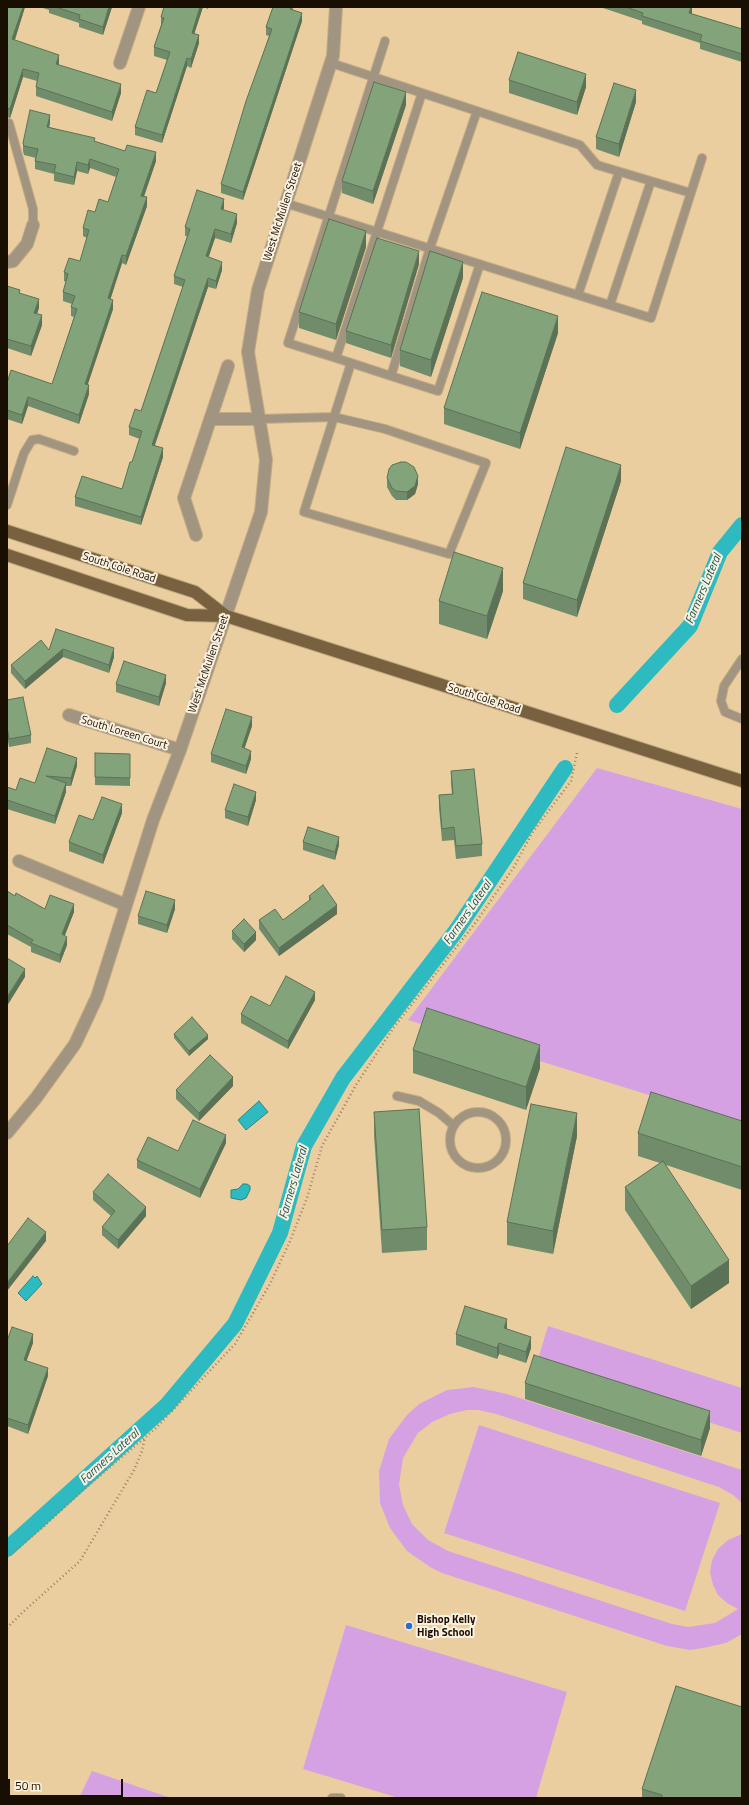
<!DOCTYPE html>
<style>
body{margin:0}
#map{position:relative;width:749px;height:1805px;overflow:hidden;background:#eacea0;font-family:"Titillium Web",sans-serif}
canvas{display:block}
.frame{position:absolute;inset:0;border:8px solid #180e01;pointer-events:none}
.scale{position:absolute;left:8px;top:1779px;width:115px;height:18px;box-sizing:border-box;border:2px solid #180e01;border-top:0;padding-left:5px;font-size:12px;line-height:14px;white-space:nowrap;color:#180e01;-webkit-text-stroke:3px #fdf1df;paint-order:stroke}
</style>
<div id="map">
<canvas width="749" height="1805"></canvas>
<div class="frame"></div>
<div class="scale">50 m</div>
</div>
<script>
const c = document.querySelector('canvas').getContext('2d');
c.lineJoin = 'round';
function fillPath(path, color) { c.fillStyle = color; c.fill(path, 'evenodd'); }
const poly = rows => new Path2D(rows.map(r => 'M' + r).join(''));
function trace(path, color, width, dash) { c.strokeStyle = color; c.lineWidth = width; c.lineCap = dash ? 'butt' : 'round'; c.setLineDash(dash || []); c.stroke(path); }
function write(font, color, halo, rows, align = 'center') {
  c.font = font + ' "Titillium Web",sans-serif'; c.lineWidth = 4; c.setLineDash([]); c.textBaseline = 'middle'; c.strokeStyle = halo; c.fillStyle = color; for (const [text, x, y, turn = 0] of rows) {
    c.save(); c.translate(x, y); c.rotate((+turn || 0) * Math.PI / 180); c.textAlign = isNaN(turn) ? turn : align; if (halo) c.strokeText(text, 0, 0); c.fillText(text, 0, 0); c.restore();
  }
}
fillPath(poly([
 [597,768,742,809,742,1124,408,1020],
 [548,1326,742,1388,742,1433,536,1366],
 [474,1387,507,1394,742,1470,742,1503,733,1495,719,1487,496,1414,478,1410,467,1410,450,1414,432,1422,418,1433,403,1458,399,1485,403,1505,412,1524,428,1540,448,1551,672,1624,688,1627,715,1623,738,1609,727,1603,718,1595,713,1585,710,1572,712,1560,718,1549,728,1540,742,1534,742,1634,726,1643,703,1648,690,1650,667,1646,442,1573,430,1567,407,1551,390,1528,380,1503,379,1471,389,1439,407,1415,419,1404,447,1390],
 [479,1425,720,1503,685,1611,444,1533],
 [346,1625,567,1692,536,1798,399,1798,303,1769],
 [92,1771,171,1798,79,1798]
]), '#d6a1e3');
const water = poly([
 [259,1101,268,1112,246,1130,238,1120,259,1101],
 [243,1184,247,1184,250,1186,250,1190,246,1198,241,1200,231,1198,231,1190,238,1189,243,1184],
 [33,1276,35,1278,37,1276,42,1284,26,1301,18,1293,33,1276]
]);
fillPath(water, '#2dbbc1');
trace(water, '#278787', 1);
trace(poly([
 [617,705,690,626,720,552,742,525],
 [7,1549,167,1405,235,1324,280,1233,304,1146,343,1078,456,931,565,768]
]), '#2dbbc1', 16);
const lane = poly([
 [331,63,580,145,597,165,691,193],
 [422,93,336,358,391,376,430,248,477,111],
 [9,123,33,209,33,225],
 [285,203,651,318,702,158],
 [578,295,619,172],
 [610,305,651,181],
 [336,358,288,343,385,41],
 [391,376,438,391,480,264],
 [259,419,334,417,385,429,486,463,449,554,304,512,334,417,351,363],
 [7,505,24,453,32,440,39,439,74,451],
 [742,659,724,686,721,701,725,712,742,719],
 [397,1096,419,1101,439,1113,454,1126],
 '450 1140a28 28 0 1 1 56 0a28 28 0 1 1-56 0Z',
 [332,1798,341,1798]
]);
const street = poly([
 [120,63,139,7],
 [7,262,13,261,27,244,33,225],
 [210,419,259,419],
 [196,535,184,498,228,366],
 [69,715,180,750],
 [19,861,126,905],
 [7,1133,36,1098,75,1044,97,997,153,820,180,750,261,512,266,460,248,352,258,290,333,56,336,7]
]);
const primary = poly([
 [7,531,195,592,226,616],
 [7,555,187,615,226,616,742,781]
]);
trace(lane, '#c4ab83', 10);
trace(street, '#c4ab83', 14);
trace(primary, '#c4ab83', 14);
trace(poly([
 [7,1557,41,1529,83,1490,156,1428,235,1344,270,1284,290,1241,307,1198,322,1146,356,1085,394,1027,476,922,514,867,532,833,571,781,577,753],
 [7,1628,23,1612,80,1561,134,1470,142,1451,145,1437]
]), '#988362', 2.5, [1, 3]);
trace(lane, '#a19582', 8);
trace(street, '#a19582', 12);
trace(primary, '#77613e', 12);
fillPath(poly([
 [7,7,25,7,15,40,59,63,59,65,121,93,112,121,36,96,36,87,37,81,23,77,10,118,7,117],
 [40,7,112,7,103,35,79,27,79,23,49,13,49,10],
 [164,7,208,7,208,9,203,7,194,33,199,43,191,68,187,66,162,143,135,135,135,127,156,93,167,60,154,56,154,47,161,25,161,17],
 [273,7,293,7,293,10,302,21,243,200,221,193,221,184,269,36,266,35,266,27],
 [600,7,692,7,692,14,742,29,742,62,700,49,700,43,642,24,642,21],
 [509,80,586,87,577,115,509,93],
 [636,102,619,157,596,149,596,137],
 [406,105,373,204,342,193,342,181],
 [50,123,49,127,156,161,144,197,147,206,126,265,122,263,110,299,113,309,87,385,89,394,79,424,28,406,22,424,7,419,7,383,52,384,74,317,71,316,71,307,72,304,63,301,63,292,66,282,64,281,64,272,80,261,87,238,83,236,83,228,95,212,108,202,116,177,90,168,88,174,77,171,74,185,54,181,54,174,35,169,35,161,36,158,24,155,23,151,23,143],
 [224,208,223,210,237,223,231,243,215,238,208,257,222,270,216,289,208,287,155,445,163,457,141,525,75,506,75,497,122,489,132,462,140,439,129,435,129,427,141,411,183,287,174,284,174,276,187,236,185,236,185,227],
 [366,247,336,340,299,328,299,312],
 [419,264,391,358,346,343,346,331],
 [463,278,431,377,400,366,400,350],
 [7,286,20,293,39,308,37,314,42,325,31,356,7,348],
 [558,333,520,449,444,424,444,408],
 [387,478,418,484,415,494,407,500,396,500,392,496,387,487],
 [621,481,577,617,523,599,523,583],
 [503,591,487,639,439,624,439,601],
 [56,629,114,657,109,673,63,657,25,689,11,673,11,665,49,650],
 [166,683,159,706,116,692,116,684],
 [7,700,31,735,31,743,9,747,7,735],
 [252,726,244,748,251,759,246,774,211,762,211,754],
 [47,748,77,766,71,786,66,786,66,792,55,824,7,809,7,787,16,790,35,783],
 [95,753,130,754,130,786,95,785],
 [451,771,482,844,482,856,456,859,454,840,442,841,439,808,439,795,452,794,451,784],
 [256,800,248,826,225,818,225,810],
 [122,813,103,864,69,851,69,842,93,820],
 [303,842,339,845,335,860,303,850],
 [7,891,15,896,45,909,74,912,64,936,67,945,60,963,31,952,31,947,7,934],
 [309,896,337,914,279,956,259,929,259,920,283,920,309,901],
 [175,909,167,933,138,924,138,916],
 [232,931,256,940,244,952,232,939],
 [315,1000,288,1049,241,1023,241,1014,270,1006],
 [174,1034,208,1039,189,1056,174,1038],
 [413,1050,540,1068,526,1110,413,1073],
 [233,1086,199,1121,176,1099,176,1090],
 [374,1112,427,1227,427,1250,382,1253,374,1135],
 [742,1121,742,1190,666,1165,729,1283,691,1309,625,1210,625,1187,660,1163,638,1156,638,1133],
 [577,1136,553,1254,507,1245,507,1222],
 [226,1143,200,1198,137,1168,137,1160,178,1151],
 [93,1192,146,1216,118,1249,102,1235,102,1227,111,1216,93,1200],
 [507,1329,531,1348,526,1363,499,1354,497,1359,456,1345,456,1334],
 [7,1341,33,1343,26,1361,48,1376,28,1434,7,1426],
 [525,1383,710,1428,701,1456,525,1399],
 [642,1789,742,1798,642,1798]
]), '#718c6a');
fillPath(poly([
 [23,7,25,7,12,48,12,39],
 [109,7,112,7,103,35,103,27],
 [200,7,203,7,192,41,192,33],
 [691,7,692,7,692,14,689,13],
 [302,13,302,21,243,200,243,192],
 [199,35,199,43,191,68,191,59],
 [59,55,59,63,56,73,56,64],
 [187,58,187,66,162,143,162,135],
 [23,69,23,77,10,118,10,109],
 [586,74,586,87,577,115,577,102],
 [121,84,121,93,112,121,112,112],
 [636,90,636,102,619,157,619,144],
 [406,92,406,105,373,204,373,191],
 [50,115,50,123,47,136,47,127],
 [156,152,156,161,141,204,141,196],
 [90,159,90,168,88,174,88,165],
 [77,162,77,171,74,185,74,177],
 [147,197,147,206,126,265,126,256],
 [224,199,224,208,221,218,221,209],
 [237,214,237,223,231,243,231,234],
 [215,229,215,238,206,265,206,256],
 [366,231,366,247,336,340,336,324],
 [419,251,419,264,391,358,391,345],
 [122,255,122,263,108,307,108,298],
 [222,262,222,270,216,289,216,281],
 [463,262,463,278,431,377,431,360],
 [208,278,208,287,152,453,152,445],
 [39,299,39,308,34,322,34,313],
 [113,300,113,309,85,393,85,384],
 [42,315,42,325,31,356,31,346],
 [558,316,558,333,520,449,520,433],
 [89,385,89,394,79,424,79,415],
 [28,397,28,406,22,424,22,415],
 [163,448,163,457,141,525,141,517],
 [621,465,621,481,577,617,577,600],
 [418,476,418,484,415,494,407,500,407,492],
 [503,568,503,591,487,639,487,616],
 [114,648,114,657,109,673,109,665],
 [63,649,63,657,25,689,25,681],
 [166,675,166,683,159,706,159,697],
 [252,717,252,726,242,756,242,747],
 [251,751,251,759,246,774,246,766],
 [77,758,77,766,71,786,71,778],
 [66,783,66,792,55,824,55,816],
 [256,792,256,800,248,826,248,817],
 [122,804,122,813,103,864,103,855],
 [339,837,339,845,335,860,335,852],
 [175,900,175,909,167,933,167,925],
 [74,904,74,912,62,943,62,934],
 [337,905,337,914,279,956,279,948],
 [256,932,256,940,244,952,244,944],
 [67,937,67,945,60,963,60,955],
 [25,969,25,977,7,1006,7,997],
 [315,992,315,1000,288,1049,288,1041],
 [208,1035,208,1039,189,1056,189,1051],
 [540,1045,540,1068,526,1110,526,1087],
 [233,1077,233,1086,199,1121,199,1113],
 [577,1113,577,1136,553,1254,553,1231],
 [226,1135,226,1143,200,1198,200,1189],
 [146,1207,146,1216,118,1249,118,1240],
 [46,1232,46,1241,7,1291,7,1283],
 [729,1260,729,1283,691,1309,691,1286],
 [507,1319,507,1330,504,1328],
 [33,1334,33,1343,24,1368,24,1360],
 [531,1337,531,1348,526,1363,526,1352],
 [499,1343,499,1354,497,1359,497,1348],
 [48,1368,48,1376,28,1434,28,1425],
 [710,1411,710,1428,701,1456,701,1440]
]), '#5c7256');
const building = poly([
 [7,7,23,7,12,39,59,55,56,64,121,84,112,112,36,87,39,73,23,69,10,109,7,108,7,7],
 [56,7,109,7,103,27,79,19,80,15,56,7],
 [164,7,200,7,192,33,199,35,191,59,187,58,162,135,135,127,147,90,156,93,170,52,154,47,164,18,161,17,164,7],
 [273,7,291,7,290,9,302,13,243,192,221,184,246,101,272,29,266,27,273,7],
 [626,7,691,7,689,13,742,29,742,54,700,41,702,35,642,16,643,13,626,7],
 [518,52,586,74,577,102,509,80,518,52],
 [374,82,406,92,373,191,342,181,374,82],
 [614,83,636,90,619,144,596,137,614,83],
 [30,110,50,115,47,127,95,138,94,141,125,151,127,145,156,152,141,196,147,197,126,256,122,255,108,298,113,300,85,384,89,385,79,415,28,397,22,415,7,410,7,383,11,370,52,384,77,309,71,307,75,296,63,292,68,274,64,272,69,258,80,261,89,230,83,228,88,210,95,212,99,199,108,202,119,169,90,159,88,165,77,162,74,177,54,172,56,165,35,161,38,149,24,146,23,143,30,110],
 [197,190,224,199,221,209,237,214,231,234,215,229,206,256,222,262,216,281,208,278,152,445,163,448,141,517,75,497,82,476,122,489,130,462,132,462,142,431,129,427,135,409,141,411,185,280,174,276,190,229,185,227,197,190],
 [329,219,366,231,336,324,299,312,329,219],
 [377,238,419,251,391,345,346,331,377,238],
 [430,251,463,262,431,360,400,350,430,251],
 [7,286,20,290,19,293,39,299,34,313,42,315,31,346,7,339,7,286],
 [482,292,558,316,520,433,444,408,482,292],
 [566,447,621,465,577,600,523,583,566,447],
 [401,462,406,462,414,467,418,476,415,486,407,492,396,491,392,488,387,478,389,469,392,465,401,462],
 [454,552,503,568,487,616,439,601,454,552],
 [56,629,114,648,109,665,63,649,25,681,11,665,41,640,49,650,56,629],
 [124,661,166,675,159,697,116,684,124,661],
 [23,697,31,735,9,739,7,727,7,700,23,697],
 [226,709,252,717,242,747,251,751,246,766,211,754,226,709],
 [47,748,77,758,71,778,46,776,66,783,55,816,7,800,7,787,16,790,20,778,35,783,47,748],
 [95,753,130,754,130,778,95,777,95,753],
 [474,769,482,844,456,846,454,827,442,829,439,795,453,794,451,771,474,769],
 [234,784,256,792,248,817,225,810,234,784],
 [102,797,122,804,103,855,69,842,79,815,93,820,102,797],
 [308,827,339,837,335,852,303,842,308,827],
 [323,885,337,905,279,948,259,920,275,909,283,920,311,899,309,896,323,885],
 [7,891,15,896,16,893,45,909,50,895,74,904,62,934,67,937,60,955,31,943,33,940,7,925,7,891],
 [146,891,175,900,167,925,138,916,146,891],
 [244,919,256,932,244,944,232,931,244,919],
 [7,958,25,969,7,997,7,958],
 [286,976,315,992,288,1041,241,1014,251,996,270,1006,286,976],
 [427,1008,540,1045,526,1087,413,1050,427,1008],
 [192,1017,208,1035,189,1051,174,1034,192,1017],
 [210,1055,233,1077,199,1113,176,1090,210,1055],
 [651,1092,742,1121,742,1167,638,1133,651,1092],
 [531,1104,577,1113,553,1231,507,1222,531,1104],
 [419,1109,427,1227,382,1230,374,1112,419,1109],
 [193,1120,226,1135,200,1189,137,1160,148,1137,178,1151,193,1120],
 [663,1161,729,1260,691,1286,625,1187,663,1161],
 [108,1174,146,1207,118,1240,102,1227,115,1211,93,1192,108,1174],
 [28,1218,46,1232,7,1283,7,1246,28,1218],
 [465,1306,507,1319,504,1328,531,1337,526,1352,499,1343,497,1348,456,1334,465,1306],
 [12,1327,33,1334,24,1360,48,1368,28,1425,7,1418,7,1341,12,1327],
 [534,1355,710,1411,701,1440,525,1383,534,1355],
 [676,1686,742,1707,742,1798,662,1798,662,1795,642,1789,676,1686]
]);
fillPath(building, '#83a37b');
trace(building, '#5c7256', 1);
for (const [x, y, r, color] of [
 [409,1626,4,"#286cd9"]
]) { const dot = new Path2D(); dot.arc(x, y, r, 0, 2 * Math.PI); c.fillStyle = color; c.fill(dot); trace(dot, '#fdf1df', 1.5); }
write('11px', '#180e01', '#fdf1df', [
 ["West McMullen Street",283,212,-72],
 ["South Cole Road",119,568,18],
 ["West McMullen Street",209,664,-71],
 ["South Cole Road",484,699,18],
 ["South Loreen Court",124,733,17]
]);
write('bold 11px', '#180e01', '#fdf1df', [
 ["Bishop Kelly",417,1620],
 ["High School",417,1633]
], 'left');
write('italic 12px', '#1b5456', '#fdf1df', [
 ["Farmers Lateral",704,589,-67],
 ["Farmers Lateral",468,913,-55],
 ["Farmers Lateral",294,1183,-74],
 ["Farmers Lateral",110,1457,-42]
]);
</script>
